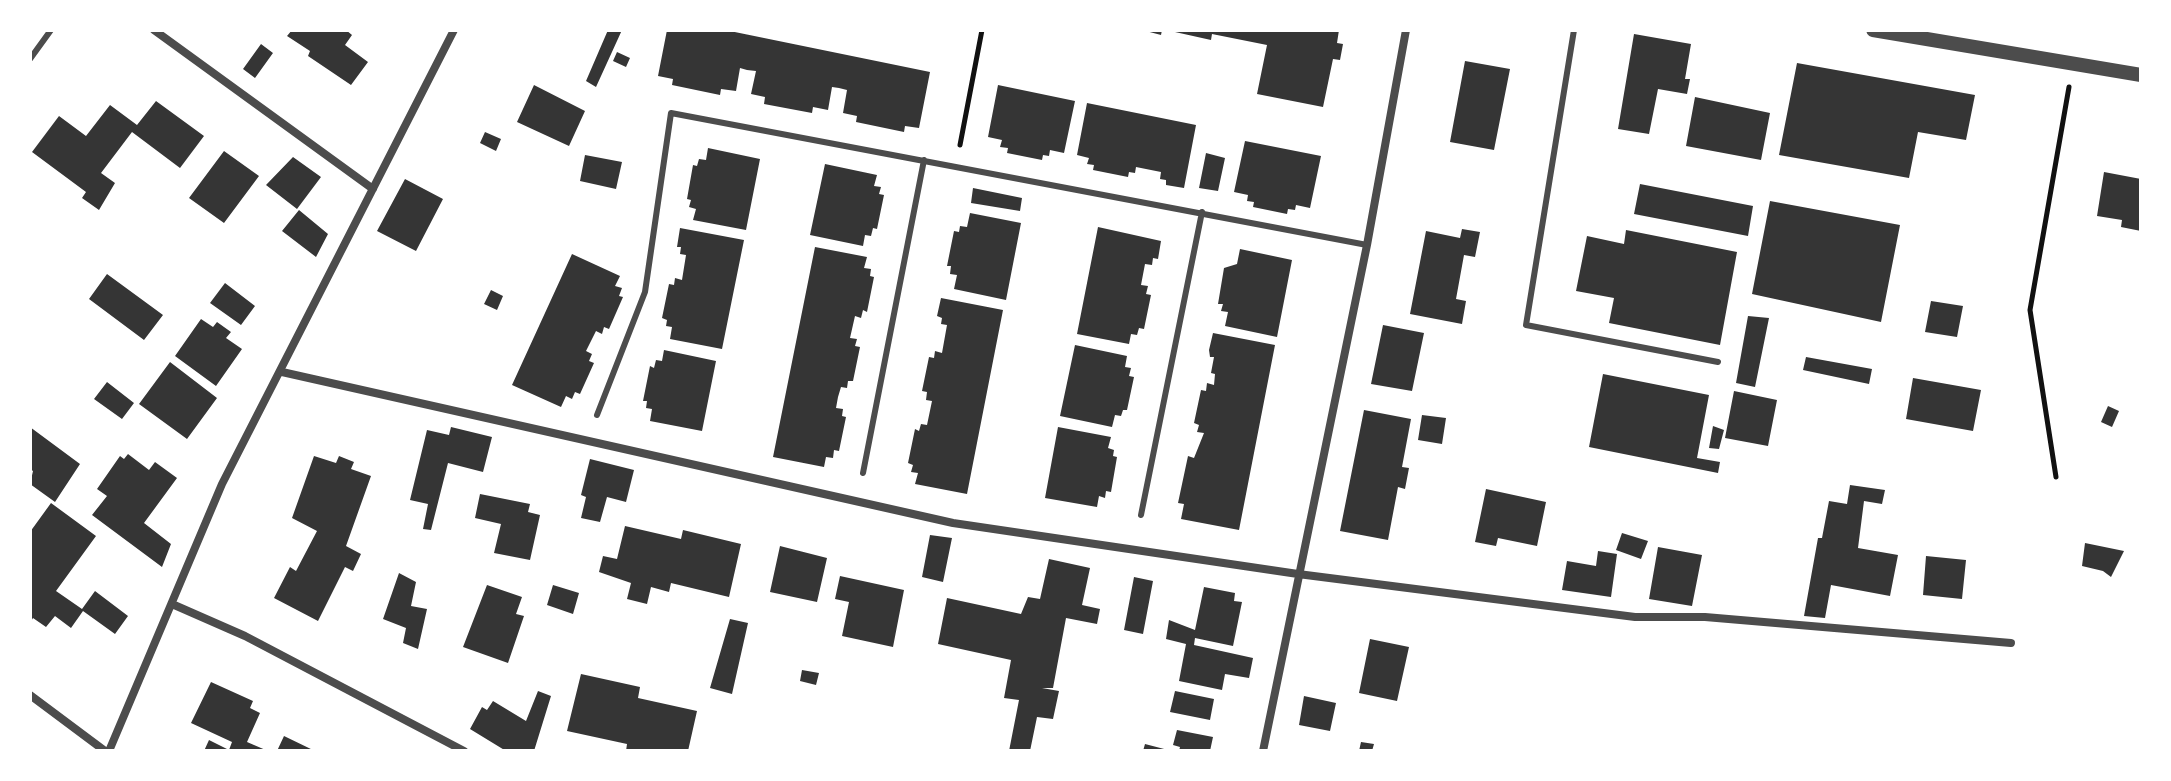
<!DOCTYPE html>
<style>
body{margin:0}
#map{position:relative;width:2171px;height:781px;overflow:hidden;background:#fff;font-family:"Playfair Display",serif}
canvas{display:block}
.frame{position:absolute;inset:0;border:32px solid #fff;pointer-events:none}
</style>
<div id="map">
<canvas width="2171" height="781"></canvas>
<div class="frame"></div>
</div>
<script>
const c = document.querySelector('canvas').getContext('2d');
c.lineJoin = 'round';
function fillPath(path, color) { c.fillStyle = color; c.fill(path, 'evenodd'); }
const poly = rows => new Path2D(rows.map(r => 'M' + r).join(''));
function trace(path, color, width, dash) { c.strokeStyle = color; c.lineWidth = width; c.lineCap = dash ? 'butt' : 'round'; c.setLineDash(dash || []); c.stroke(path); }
fillPath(poly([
 [292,30,346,30,352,35,345,45,368,62,351,85,308,56,310,51,287,36],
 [608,30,622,30,596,87,586,81],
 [667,30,725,30,930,72,919,128,905,126,904,132,856,122,857,116,843,113,847,90,839,88,832,87,828,110,813,107,812,113,764,104,765,97,751,94,756,71,747,70,740,68,736,91,721,89,720,95,672,85,673,79,658,76],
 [1142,30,1162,30,1161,35],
 [1166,30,1339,30,1337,43,1343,44,1340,60,1333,59,1323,107,1257,94,1267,45,1212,34,1211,40],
 [1634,34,1691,44,1685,79,1690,79,1687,94,1658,89,1649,134,1618,129],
 [261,44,273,53,255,78,243,69],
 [617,52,630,58,626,67,613,61],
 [1465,61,1510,69,1494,150,1450,142],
 [1797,63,1975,95,1966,140,1918,132,1909,178,1779,155],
 [534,85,585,111,569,146,517,122],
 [998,85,1075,101,1064,153,1050,150,1049,156,1043,155,1042,160,1007,153,1008,148,1000,147,1002,140,988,137],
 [1695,97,1770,113,1761,160,1686,146],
 [156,101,204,136,180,168,132,132,101,173,115,183,99,210,82,198,86,192,32,152,59,116,86,136,110,105,137,125],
 [1087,103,1196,125,1184,188,1166,185,1166,180,1160,179,1161,172,1136,167,1135,173,1129,172,1128,177,1093,170,1094,165,1087,164,1089,158,1077,155],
 [485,132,501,139,496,151,480,143],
 [1245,141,1321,156,1310,208,1296,205,1295,210,1288,209,1287,214,1253,207,1254,202,1247,201,1248,195,1234,192],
 [708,148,760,159,746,230,693,220,696,209,689,207,691,200,687,199,693,165,697,166,699,159,706,160],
 [224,151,259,176,224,223,189,198],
 [1206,153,1225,158,1218,191,1199,188],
 [585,155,622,162,616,189,580,181],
 [293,157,321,177,297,209,266,185],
 [825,164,877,175,874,186,881,187,879,194,884,195,877,229,873,228,871,236,865,235,863,246,810,235],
 [2104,172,2141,179,2141,231,2121,227,2122,220,2097,216],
 [405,179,443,199,416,251,377,231],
 [1640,184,1753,206,1748,236,1634,214],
 [973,188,1022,198,1020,211,971,203],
 [1770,201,1900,225,1881,322,1752,294],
 [299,210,328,234,316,257,282,231],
 [970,213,1021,223,1006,300,954,289,957,275,950,274,951,266,947,266,954,231,959,232,960,226,967,227],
 [1098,227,1161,241,1158,259,1153,258,1152,265,1145,264,1141,285,1148,286,1146,294,1151,295,1144,329,1139,328,1137,335,1131,334,1129,344,1077,334],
 [680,228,744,240,722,349,670,339,672,327,666,326,667,320,662,318,669,284,674,285,675,278,682,280,686,255,680,254,681,247,677,247],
 [1462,229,1480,232,1475,257,1464,255,1456,299,1466,301,1462,324,1410,314,1426,231,1460,238],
 [1626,230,1737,252,1720,345,1609,323,1614,298,1576,291,1587,236,1624,244],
 [815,247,867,257,864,268,871,269,870,276,874,277,867,312,863,310,861,318,855,316,850,338,857,339,855,346,860,347,853,381,848,381,847,388,841,387,838,397,836,408,843,409,842,416,846,417,839,451,834,450,833,458,826,457,824,467,773,457],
 [1240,249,1292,260,1277,337,1225,326,1228,312,1221,311,1223,304,1218,304,1224,268,1237,264],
 [572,254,620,276,615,286,622,288,619,296,623,297,609,329,604,327,602,334,596,331,586,351,592,354,589,361,594,363,580,394,575,392,572,399,566,396,561,407,512,385],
 [107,274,163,315,144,340,89,299],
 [225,283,255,306,241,325,210,303],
 [491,290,503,296,497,310,484,304],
 [941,298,1003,310,967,494,915,484,918,473,911,472,913,465,908,463,915,429,919,431,921,424,927,425,932,401,926,400,927,392,922,391,929,357,934,358,935,351,942,353,947,325,941,324,942,318,937,316],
 [1931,301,1963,306,1957,337,1925,332],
 [1748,316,1769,318,1755,387,1736,383],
 [201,319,213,327,217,322,231,332,226,338,242,349,216,386,175,356],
 [1383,325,1424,333,1412,391,1371,384],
 [1213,333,1275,345,1239,530,1181,519,1184,504,1178,503,1188,456,1194,458,1204,433,1197,432,1199,425,1194,423,1201,390,1206,391,1207,383,1214,385,1215,374,1211,373,1214,357,1210,357,1209,350],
 [1075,345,1127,356,1125,367,1131,368,1129,376,1134,377,1127,410,1123,410,1121,416,1115,415,1112,427,1060,416],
 [664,350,716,361,702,431,650,421,652,409,646,408,647,401,643,401,650,366,654,368,656,360,662,361],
 [1806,357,1872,369,1869,384,1803,370],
 [170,362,217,398,187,439,139,404],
 [1603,374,1709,395,1697,458,1720,462,1718,473,1589,447],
 [1913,378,1981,390,1973,431,1906,419],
 [107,382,134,403,122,419,94,399],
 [1734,391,1777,400,1768,446,1725,438],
 [2108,406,2119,411,2112,427,2101,422],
 [1364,410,1411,419,1402,467,1409,468,1405,489,1398,487,1388,540,1340,531],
 [1422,415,1446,418,1442,444,1418,440],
 [1713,426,1724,430,1719,449,1709,448],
 [30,427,80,464,55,502,30,484,33,471,30,469],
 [451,427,492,437,483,472,448,463,431,530,423,529,428,504,410,500,427,430,449,435],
 [1058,427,1111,437,1108,448,1114,450,1113,456,1117,457,1111,492,1106,491,1105,498,1099,496,1097,507,1045,498],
 [128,454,149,470,155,462,177,478,144,523,171,544,162,567,92,515,107,496,97,489,120,456,124,459],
 [314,456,336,463,339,456,354,462,351,469,371,476,346,546,361,554,353,571,345,567,318,621,274,598,290,567,296,571,317,531,292,518],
 [590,459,634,470,626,502,607,497,600,522,581,518,586,497,581,495],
 [1850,485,1885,490,1882,504,1864,501,1858,548,1898,555,1890,596,1831,585,1825,618,1804,616,1818,538,1822,538,1829,501,1847,504],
 [1486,489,1546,502,1537,546,1498,538,1496,546,1475,542],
 [480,494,530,504,528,512,540,515,530,560,494,553,501,524,475,518],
 [51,503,96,536,56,591,82,609,95,591,128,616,115,634,83,611,71,628,55,616,46,627,33,618,30,623,30,532],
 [625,526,681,539,683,530,741,544,729,597,671,583,669,592,651,587,647,604,627,599,631,583,599,572,603,556,617,559],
 [1622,533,1648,541,1641,559,1616,550],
 [930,535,952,538,943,582,922,577],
 [2085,543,2124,551,2111,577,2103,571,2082,566],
 [780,546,827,558,817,602,770,592],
 [1658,547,1702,555,1692,606,1649,599],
 [1598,551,1617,554,1611,597,1562,590,1567,561,1596,566],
 [1926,556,1966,560,1962,599,1923,595],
 [1049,559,1090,568,1082,605,1100,609,1097,624,1066,618,1053,688,1042,688,1059,691,1053,719,1037,717,1030,751,1009,751,1019,700,1004,698,1011,660,938,644,947,598,1021,614,1028,597,1040,599],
 [399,573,416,582,411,606,427,609,418,649,403,643,406,628,383,619],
 [840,576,904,590,893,647,842,636,849,602,835,599],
 [1134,577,1153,581,1143,634,1124,630],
 [487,585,522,597,516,614,524,616,508,663,463,647],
 [553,585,579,593,573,614,547,605],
 [1204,587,1235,593,1234,601,1242,602,1233,646,1195,638,1194,645,1253,658,1249,678,1225,674,1222,690,1179,681,1186,644,1166,639,1169,620,1195,630],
 [730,619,748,623,732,694,710,688],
 [1370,639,1409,647,1397,701,1359,693],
 [802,670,819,673,816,685,800,681],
 [581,674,640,687,638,698,697,711,688,751,626,751,627,744,567,731],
 [211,682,253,701,250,708,260,713,247,742,268,751,204,751,209,740,229,750,232,742,191,723],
 [538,691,551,696,534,751,506,751,470,729,482,707,487,710,493,701,526,721],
 [1175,691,1214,699,1210,720,1170,712],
 [1304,696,1336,703,1330,731,1299,725],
 [1177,730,1213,737,1210,751,1179,751,1180,747,1173,745],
 [284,736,315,751,277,751],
 [1361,742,1374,744,1372,751,1359,751],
 [1145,744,1168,750,1168,751,1143,751]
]), '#353535');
trace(poly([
 [960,145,982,30],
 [2056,477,2030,310,2069,87]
]), '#111', 5);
trace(poly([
 [1574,30,1526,325,1718,362],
 [30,59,51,30],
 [597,415,645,292,671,113,1367,245],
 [863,473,924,160],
 [1141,515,1202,212]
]), '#4c4c4c', 6);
trace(poly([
 [154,30,373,189],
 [282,372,953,523,1298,574,1635,617,1705,617,2011,643],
 [172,604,245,636,464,751],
 [30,695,105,751],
 [109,751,222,484,454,30],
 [1263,751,1367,245,1406,30]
]), '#4c4c4c', 8);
trace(poly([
 [1873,30,2141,75]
]), '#4c4c4c', 14);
</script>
